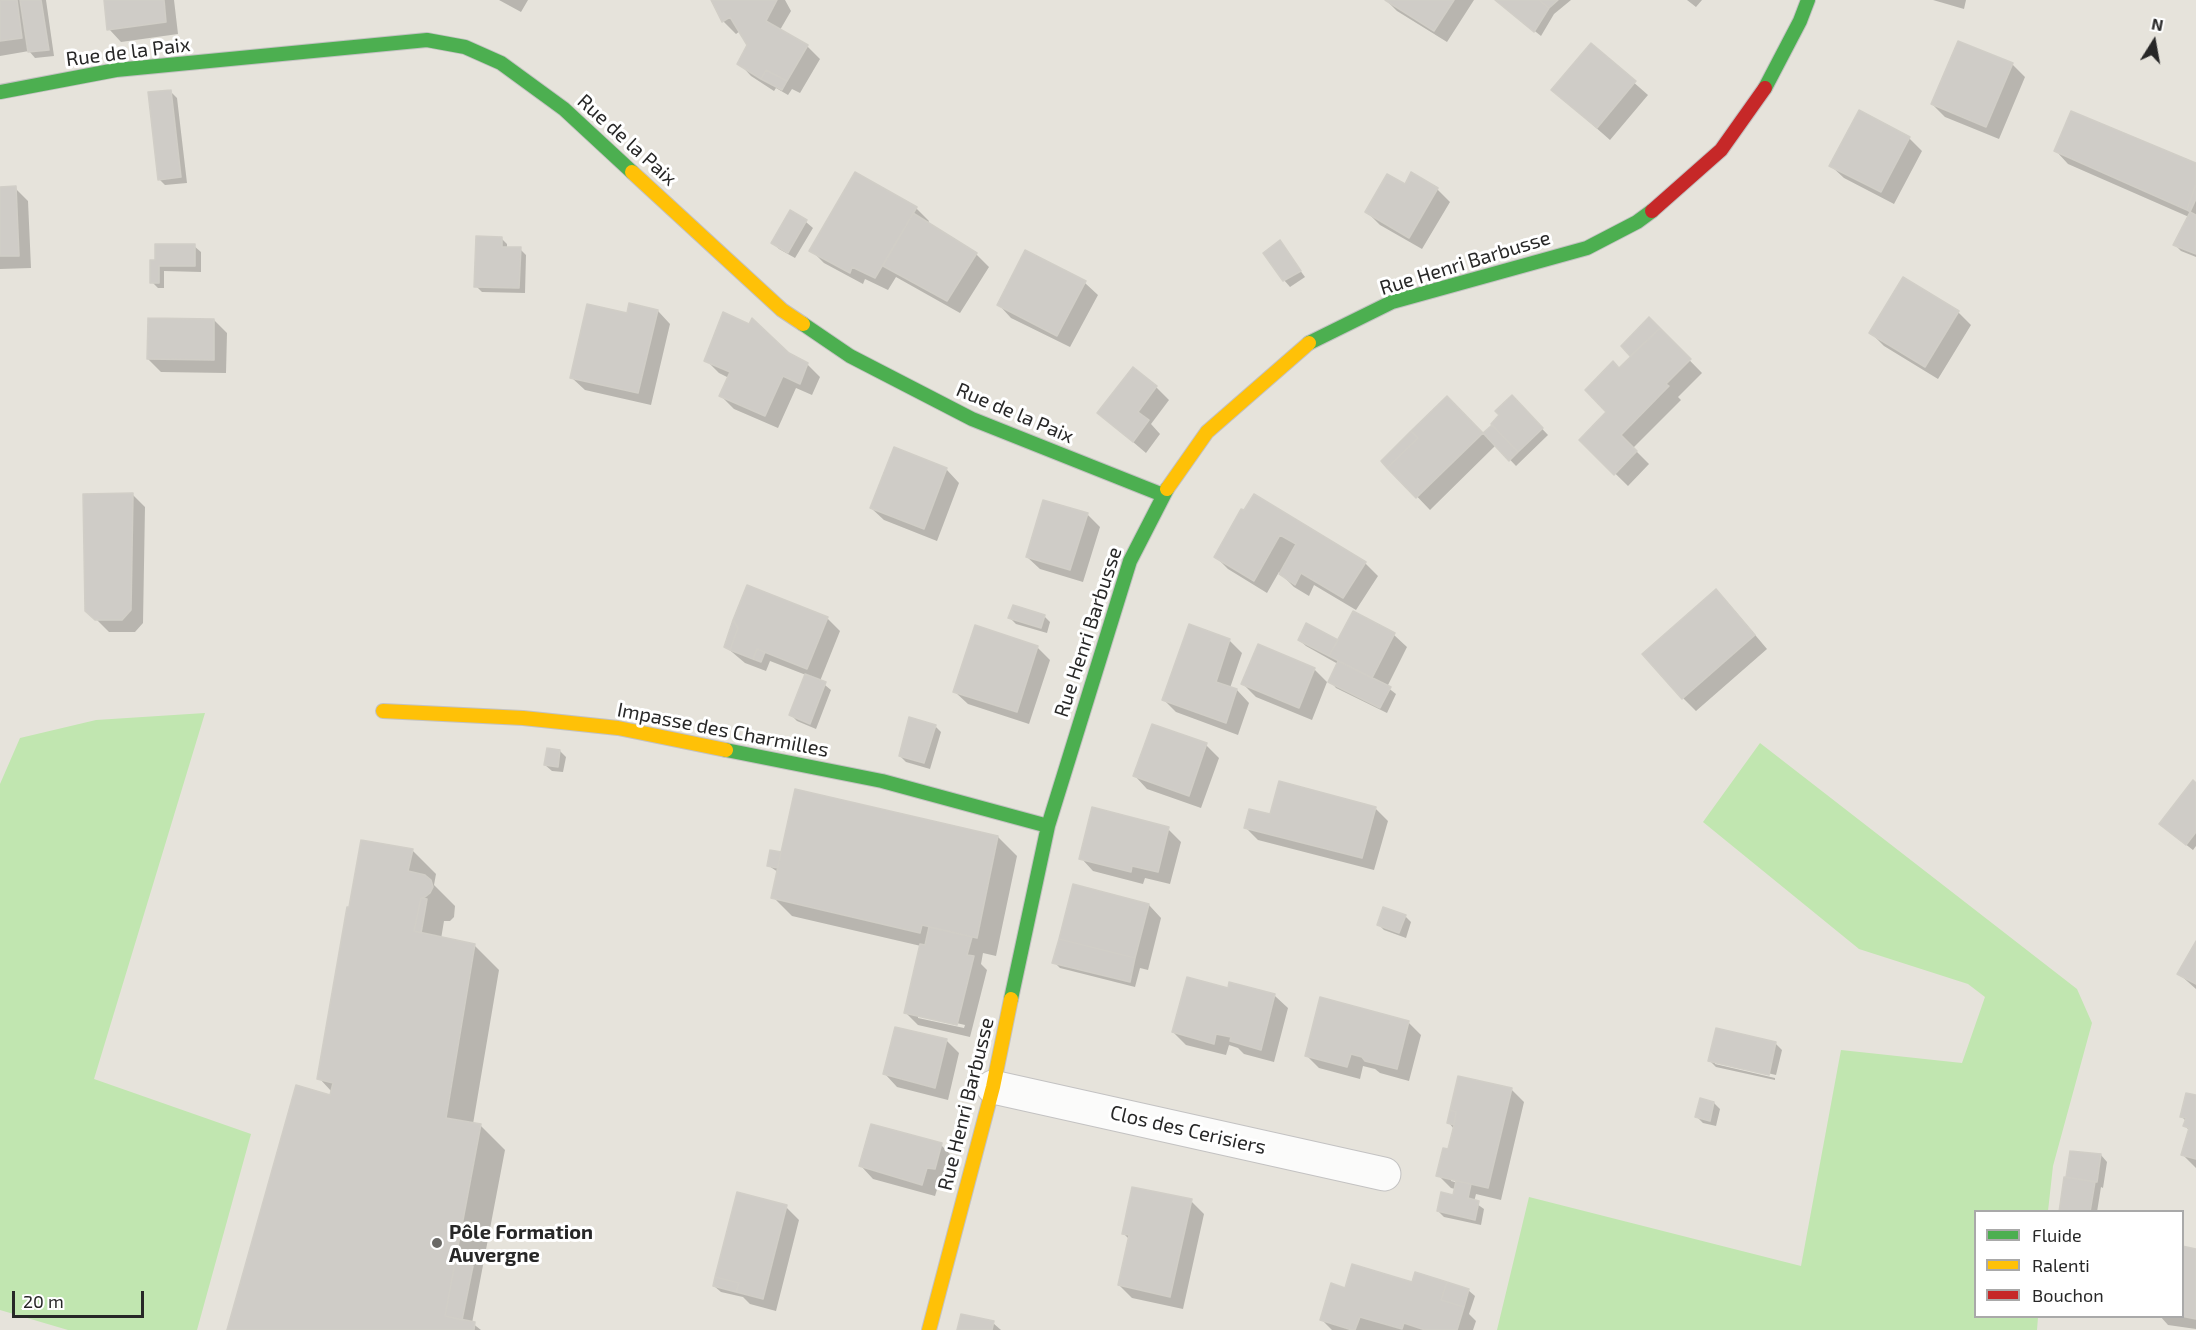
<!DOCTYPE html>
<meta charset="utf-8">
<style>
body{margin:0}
#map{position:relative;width:2196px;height:1330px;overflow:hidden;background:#e6e3db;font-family:"Exo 2",sans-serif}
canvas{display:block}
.legend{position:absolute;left:1974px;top:1210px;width:210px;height:108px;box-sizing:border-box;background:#fff;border:2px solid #a9a9a9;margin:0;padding:8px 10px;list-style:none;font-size:18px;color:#272727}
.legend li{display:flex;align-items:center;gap:12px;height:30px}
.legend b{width:30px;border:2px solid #a9a9a9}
.north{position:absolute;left:2124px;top:12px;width:60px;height:60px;-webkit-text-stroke:4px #fff;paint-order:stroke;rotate:11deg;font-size:16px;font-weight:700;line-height:24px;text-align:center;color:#272727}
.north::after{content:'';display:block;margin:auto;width:21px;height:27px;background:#272727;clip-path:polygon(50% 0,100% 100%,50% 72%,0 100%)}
.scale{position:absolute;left:12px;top:1291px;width:132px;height:27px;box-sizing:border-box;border:3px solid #272727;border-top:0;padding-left:8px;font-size:18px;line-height:21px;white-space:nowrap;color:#272727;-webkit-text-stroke:4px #fff;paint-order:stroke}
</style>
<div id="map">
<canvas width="2196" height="1330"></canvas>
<ul class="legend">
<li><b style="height:8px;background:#4caf50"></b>Fluide</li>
<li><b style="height:8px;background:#ffc107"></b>Ralenti</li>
<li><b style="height:8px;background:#c62828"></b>Bouchon</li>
</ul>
<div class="north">N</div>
<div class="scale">20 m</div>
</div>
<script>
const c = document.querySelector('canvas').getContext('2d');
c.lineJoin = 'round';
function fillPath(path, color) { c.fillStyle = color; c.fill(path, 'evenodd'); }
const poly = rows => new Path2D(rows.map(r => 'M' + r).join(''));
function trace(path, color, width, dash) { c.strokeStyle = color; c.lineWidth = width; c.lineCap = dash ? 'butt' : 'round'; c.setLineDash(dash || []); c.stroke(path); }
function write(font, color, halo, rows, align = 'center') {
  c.font = font + ' "Exo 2",sans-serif'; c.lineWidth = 6; c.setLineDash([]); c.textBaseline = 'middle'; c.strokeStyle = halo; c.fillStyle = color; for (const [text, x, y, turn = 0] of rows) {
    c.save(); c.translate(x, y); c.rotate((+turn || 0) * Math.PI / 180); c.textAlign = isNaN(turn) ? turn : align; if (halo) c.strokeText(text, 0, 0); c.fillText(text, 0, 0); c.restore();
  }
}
fillPath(poly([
 [205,713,94,1079,251,1134,197,1330,68,1330,0,1310,0,784,20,738,96,720],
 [1760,743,2077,989,2092,1023,2053,1166,2048,1211,1976,1212,1976,1316,2038,1317,2037,1330,1497,1330,1529,1197,1801,1266,1841,1050,1962,1063,1985,997,1968,984,1859,949,1703,822]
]), '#c1e6b0');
fillPath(poly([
 [0,0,46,0,54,56,35,58,29,51,0,56],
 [106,0,174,0,178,34,121,42,109,29],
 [499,0,528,0,521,12],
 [713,0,785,0,791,11,780,30,807,46,820,59,800,93,792,89,788,95,776,88,774,91,751,76,739,63,749,45,740,31,736,34,723,21],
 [1386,0,1474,0,1447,42,1397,11],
 [1496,0,1571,0,1554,14,1541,36],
 [1687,0,1702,0,1696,7],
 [1933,0,1966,0,1964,9],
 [1591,45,1648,95,1610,140,1553,90],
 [2012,64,2025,77,1999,139,1945,117,1932,104],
 [171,92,177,98,187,183,165,185,159,179],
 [1909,138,1922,151,1894,204,1844,178,1831,166],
 [2056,151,2196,164,2196,257,2181,251,2175,245,2189,217,2068,164],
 [856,174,916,208,929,221,927,224,976,254,989,267,960,313,896,277,888,290,865,279,863,284,824,263,811,250],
 [1405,186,1437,189,1450,202,1422,249,1380,225,1367,212],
 [0,188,15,188,28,201,31,268,0,269],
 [790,212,806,222,813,228,795,258,779,249,773,243],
 [501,238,507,244,507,249,520,249,526,255,525,293,482,292,476,286],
 [1279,242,1305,277,1290,287,1284,280],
 [194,246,201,252,201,272,164,271,164,288,158,288,152,282,152,262],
 [1025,252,1085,283,1098,295,1070,347,1011,318,999,305],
 [1904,279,1958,312,1971,325,1938,379,1884,346,1871,333],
 [658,311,670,324,651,405,585,390,572,378,628,315],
 [1649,319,1702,373,1678,397,1681,400,1633,448,1649,464,1628,486,1581,440,1608,412,1619,370,1632,356,1623,346],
 [214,320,227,333,226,373,161,372,148,359],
 [788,354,807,364,820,377,812,395,796,388,778,428,734,409,721,396,729,378,719,373,706,360],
 [1156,387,1169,400,1151,424,1160,434,1146,453,1099,413],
 [1512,397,1548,435,1516,466,1496,445,1430,510,1383,461,1447,398,1483,435,1501,415],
 [894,449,947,470,959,483,937,541,884,520,871,508],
 [132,494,145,507,143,623,135,632,109,632,87,610],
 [1254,496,1365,563,1378,576,1356,610,1314,585,1309,596,1294,587,1279,572,1267,593,1228,569,1216,557],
 [1087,514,1100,527,1083,582,1040,569,1027,557],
 [1729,604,1767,649,1696,711,1683,698],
 [1353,613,1394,635,1407,647,1387,687,1396,694,1387,713,1336,688,1330,681,1338,664,1306,646,1299,640,1339,641],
 [1044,616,1050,622,1047,633,1016,624,1010,618],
 [827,618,840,631,820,681,831,690,816,729,797,721,791,715,806,675,770,661,766,671,745,663,726,647],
 [1229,640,1242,653,1230,688,1237,690,1249,703,1238,735,1176,712,1163,699],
 [1037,647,1050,660,1029,724,968,704,955,692],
 [1314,669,1327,682,1312,720,1256,697,1243,684],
 [935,726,941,732,930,769,906,762,900,756],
 [1206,745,1219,758,1201,808,1147,789,1135,776],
 [560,751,566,757,563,772,552,771,545,765],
 [2196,784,2196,846,2193,850,2167,830],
 [1375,808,1388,821,1374,870,1258,840,1245,827,1271,816],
 [1168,829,1181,842,1170,884,1145,878,1143,884,1093,871,1081,858],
 [998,837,1017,856,996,956,983,953,981,964,987,970,970,1037,918,1025,905,1012,921,946,792,916,773,897,778,872,769,866,780,854,782,856],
 [918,1014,965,1025,964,1028,918,1018],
 [412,850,436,874,434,885,455,906,454,917,450,921,444,921,441,939,475,946,499,970,473,1124,481,1126,505,1150,472,1323,481,1330,228,1330,331,1097,332,1092,319,1078],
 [1149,905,1161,918,1148,970,1140,968,1135,987,1060,968,1054,962],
 [1405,916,1411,922,1406,938,1384,930,1378,924],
 [2196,944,2196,989,2179,974],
 [1230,984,1275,996,1288,1008,1274,1062,1244,1054,1238,1048,1229,1045,1226,1055,1186,1045,1173,1032,1229,990],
 [1408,1022,1421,1035,1409,1081,1380,1073,1375,1069,1363,1066,1360,1079,1319,1068,1307,1056],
 [946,1040,959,1053,948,1100,897,1087,885,1074],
 [1776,1044,1782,1050,1776,1075,1715,1061,1715,1064,1775,1078,1775,1080,1716,1067,1710,1061],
 [1511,1089,1524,1102,1501,1200,1476,1194,1474,1202,1484,1209,1481,1225,1444,1217,1438,1211,1454,1197,1455,1189,1451,1188,1438,1175,1449,1151,1454,1129,1449,1123],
 [1451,1178,1463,1181,1462,1184,1451,1181],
 [2196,1097,2196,1168,2183,1155,2190,1131,2185,1126,2186,1121,2181,1116],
 [1714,1103,1720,1109,1716,1126,1703,1123,1697,1117],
 [941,1145,954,1158,947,1181,940,1180,935,1196,873,1179,861,1166],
 [2071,1152,2101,1155,2107,1162,2103,1188,2101,1187,2097,1212,2061,1212],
 [1191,1201,1204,1214,1183,1309,1132,1298,1119,1285,1129,1239,1123,1233],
 [786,1207,799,1220,776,1311,750,1304,743,1297,721,1292,714,1286],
 [2182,1248,2196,1250,2196,1329,2168,1325,2160,1316,2182,1316],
 [1413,1284,1468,1290,1475,1296,1469,1314,1476,1321,1473,1330,1332,1330,1322,1320,1346,1290],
 [993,1323,1001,1330,958,1330]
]), '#0003');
const building = poly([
 [0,0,17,0,22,38,0,41,0,0],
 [20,0,41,0,49,50,28,52,20,0],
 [104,0,164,0,166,22,107,30,104,0],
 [711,0,777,0,766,21,808,45,787,81,766,70,761,79,737,64,747,45,730,17,722,22,711,0],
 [1385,0,1454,0,1434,31,1385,0],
 [1495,0,1539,0,1549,8,1534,32,1495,0],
 [1539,0,1558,0,1549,8,1539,0],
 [1958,41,2013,63,1986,127,1931,104,1958,41],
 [1591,43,1636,81,1597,128,1551,90,1591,43],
 [766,70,787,81,782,90,761,79,766,70],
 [171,90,181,177,158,180,148,92,171,90],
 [1859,110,1910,137,1881,192,1829,166,1859,110],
 [2071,111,2196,163,2196,184,2187,210,2054,151,2071,111],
 [855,172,917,207,875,278,852,267,850,273,809,251,855,172],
 [1411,172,1438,188,1409,238,1365,212,1387,174,1405,184,1411,172],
 [2196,184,2196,199,2190,212,2187,210,2196,184],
 [16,186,19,256,0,256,0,187,16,186],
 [790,210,807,220,788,253,771,243,790,210],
 [2190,212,2196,215,2196,254,2173,245,2190,212],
 [913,213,977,253,947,301,883,266,913,213],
 [476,236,502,237,502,247,521,247,519,288,474,287,476,236],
 [1280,240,1301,271,1283,281,1263,253,1280,240],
 [155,244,195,244,195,266,159,266,159,283,150,283,150,260,155,260,155,244],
 [1025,250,1086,281,1057,336,997,305,1025,250],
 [1903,277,1959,311,1925,367,1869,333,1903,277],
 [629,303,658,310,638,393,570,378,587,304,627,313,629,303],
 [723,312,749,324,752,318,789,353,808,363,800,384,783,376,765,416,719,396,730,372,704,361,723,312],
 [1649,317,1660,328,1630,356,1621,346,1649,317],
 [148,318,214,319,214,360,147,359,148,318],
 [1660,328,1691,359,1666,384,1669,386,1621,435,1637,451,1614,475,1579,440,1606,412,1585,390,1613,361,1619,368,1660,328],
 [1133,367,1157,386,1138,412,1149,420,1133,442,1097,413,1133,367],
 [1512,395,1543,428,1518,452,1491,424,1499,415,1495,411,1512,395],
 [1447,396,1483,433,1416,498,1387,468,1418,438,1411,431,1447,396],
 [1492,425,1518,452,1509,461,1483,433,1492,425],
 [1411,431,1418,438,1387,468,1381,461,1411,431],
 [894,447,947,468,924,529,870,508,894,447],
 [133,493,131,610,122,620,95,620,85,611,83,494,133,493],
 [1254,494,1366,562,1343,598,1301,573,1295,585,1279,574,1296,544,1280,535,1254,581,1214,557,1241,509,1244,510,1254,494],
 [1043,500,1088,513,1070,570,1026,557,1043,500],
 [747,585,828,617,807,669,757,649,753,659,730,650,738,628,733,620,747,585],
 [1716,589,1755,635,1682,699,1642,654,1716,589],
 [1013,605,1045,615,1041,628,1008,618,1013,605],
 [1353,611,1395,633,1372,678,1329,656,1353,611],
 [733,620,738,628,730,650,724,647,733,620],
 [1306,623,1338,640,1329,656,1298,640,1306,623],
 [1189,624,1230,639,1216,682,1237,689,1226,723,1162,700,1189,624],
 [975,625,1038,646,1017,712,953,692,975,625],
 [1258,644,1315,668,1299,708,1241,684,1258,644],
 [757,649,765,652,761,662,753,659,757,649],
 [1338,661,1391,687,1380,708,1328,682,1338,661],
 [805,674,826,682,810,724,789,715,805,674],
 [909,717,936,725,924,763,899,756,909,717],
 [1152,724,1207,743,1189,796,1133,776,1152,724],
 [547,748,560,750,558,767,544,765,547,748],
 [2193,780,2196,783,2196,832,2186,845,2159,824,2193,780],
 [1279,781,1376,807,1362,858,1244,828,1249,809,1270,814,1279,781],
 [795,789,998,836,977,938,922,925,920,933,771,898,795,789],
 [1092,807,1169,827,1158,872,1132,866,1131,872,1079,859,1092,807],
 [361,840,413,849,408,871,425,875,431,880,433,887,430,893,425,897,421,898,414,931,475,944,446,1118,481,1124,445,1316,475,1322,474,1330,227,1330,296,1085,330,1095,333,1083,317,1079,347,907,349,907,361,840],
 [770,850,781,852,778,868,767,866,770,850],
 [1073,884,1149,904,1135,958,1059,939,1073,884],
 [421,898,427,899,421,933,414,931,421,898],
 [1383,907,1406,915,1399,933,1377,925,1383,907],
 [929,927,972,937,967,955,974,956,957,1025,904,1013,920,944,925,945,929,927],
 [1059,939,1135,958,1130,982,1052,963,1059,939],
 [2196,941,2196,984,2177,974,2196,941],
 [1187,977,1228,988,1229,982,1275,994,1261,1050,1230,1041,1231,1037,1216,1034,1214,1044,1172,1032,1187,977],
 [1320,997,1409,1021,1397,1069,1365,1061,1362,1057,1351,1054,1347,1067,1305,1056,1320,997],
 [895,1027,947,1039,935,1088,883,1074,895,1027],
 [1716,1028,1776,1042,1769,1075,1708,1061,1716,1028],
 [1458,1076,1512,1088,1488,1188,1436,1176,1443,1148,1448,1149,1454,1125,1456,1112,1450,1110,1458,1076],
 [2186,1093,2196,1095,2196,1159,2181,1155,2189,1128,2183,1126,2186,1118,2180,1117,2186,1093],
 [1700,1098,1714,1102,1710,1121,1695,1117,1700,1098],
 [1450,1110,1456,1112,1454,1125,1447,1123,1450,1110],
 [871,1124,942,1143,935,1169,927,1168,922,1185,859,1166,871,1124],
 [2070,1151,2101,1154,2097,1182,2066,1177,2070,1151],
 [2064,1177,2095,1182,2090,1212,2059,1212,2064,1177],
 [1456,1181,1471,1184,1468,1198,1479,1201,1475,1220,1437,1211,1441,1192,1453,1195,1456,1181],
 [1132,1187,1192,1199,1170,1297,1118,1285,1129,1235,1122,1234,1132,1187],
 [737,1192,787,1205,763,1299,736,1292,739,1283,715,1277,737,1192],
 [2182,1246,2196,1249,2196,1319,2181,1316,2182,1316,2182,1246],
 [455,1262,473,1266,462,1320,445,1316,455,1262],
 [1352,1264,1412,1282,1415,1272,1447,1282,1441,1300,1464,1307,1457,1330,1425,1330,1404,1323,1402,1329,1360,1317,1355,1330,1352,1330,1320,1320,1331,1283,1345,1288,1352,1264],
 [715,1277,739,1283,736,1292,713,1286,715,1277],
 [1447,1282,1469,1289,1464,1307,1441,1300,1447,1282],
 [961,1314,994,1321,992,1330,957,1330,961,1314]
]);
fillPath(building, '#cfccc7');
trace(building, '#d1cec7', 1.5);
const street = poly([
 [993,1087,1384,1174]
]);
const fast = poly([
 [1765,88,1800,21,1808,0],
 [0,92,116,70,427,40,465,47,501,63,564,109,632,172],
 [803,324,850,356,972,419,1163,495],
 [1309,343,1392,302,1587,248,1637,222,1652,211],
 [726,750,882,781,1048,826],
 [1011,999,1048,826,1130,561,1167,489]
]);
const slow = poly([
 [632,172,782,310,803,324],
 [1167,489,1207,432,1309,343],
 [383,711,523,718,618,728,726,750],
 [929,1330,993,1087,1011,999]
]);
const jam = poly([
 [1652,211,1721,150,1765,88]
]);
trace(street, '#c3c2c2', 35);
trace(fast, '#c3c2c2', 16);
trace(slow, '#c3c2c2', 16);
trace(jam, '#c3c2c2', 16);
trace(street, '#fbfbfa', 33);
trace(fast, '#4caf50', 14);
trace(slow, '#ffc107', 14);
trace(jam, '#c62828', 14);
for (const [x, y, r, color] of [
 [437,1243,6,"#6a6966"]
]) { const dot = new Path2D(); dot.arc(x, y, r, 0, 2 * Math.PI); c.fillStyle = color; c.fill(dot); trace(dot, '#fff', 2); }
write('20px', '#272727', '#fff', [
 ["Rue de la Paix",128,52,-7],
 ["Rue de la Paix",627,140,42],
 ["Rue Henri Barbusse",1465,263,-17],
 ["Rue de la Paix",1015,413,23],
 ["Rue Henri Barbusse",1088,632,-72],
 ["Impasse des Charmilles",723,730,11],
 ["Rue Henri Barbusse",966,1104,-76],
 ["Clos des Cerisiers",1188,1130,13]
]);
write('bold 20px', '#272727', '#fff', [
 ["Pôle Formation",449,1232],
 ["Auvergne",449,1255]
], 'left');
</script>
